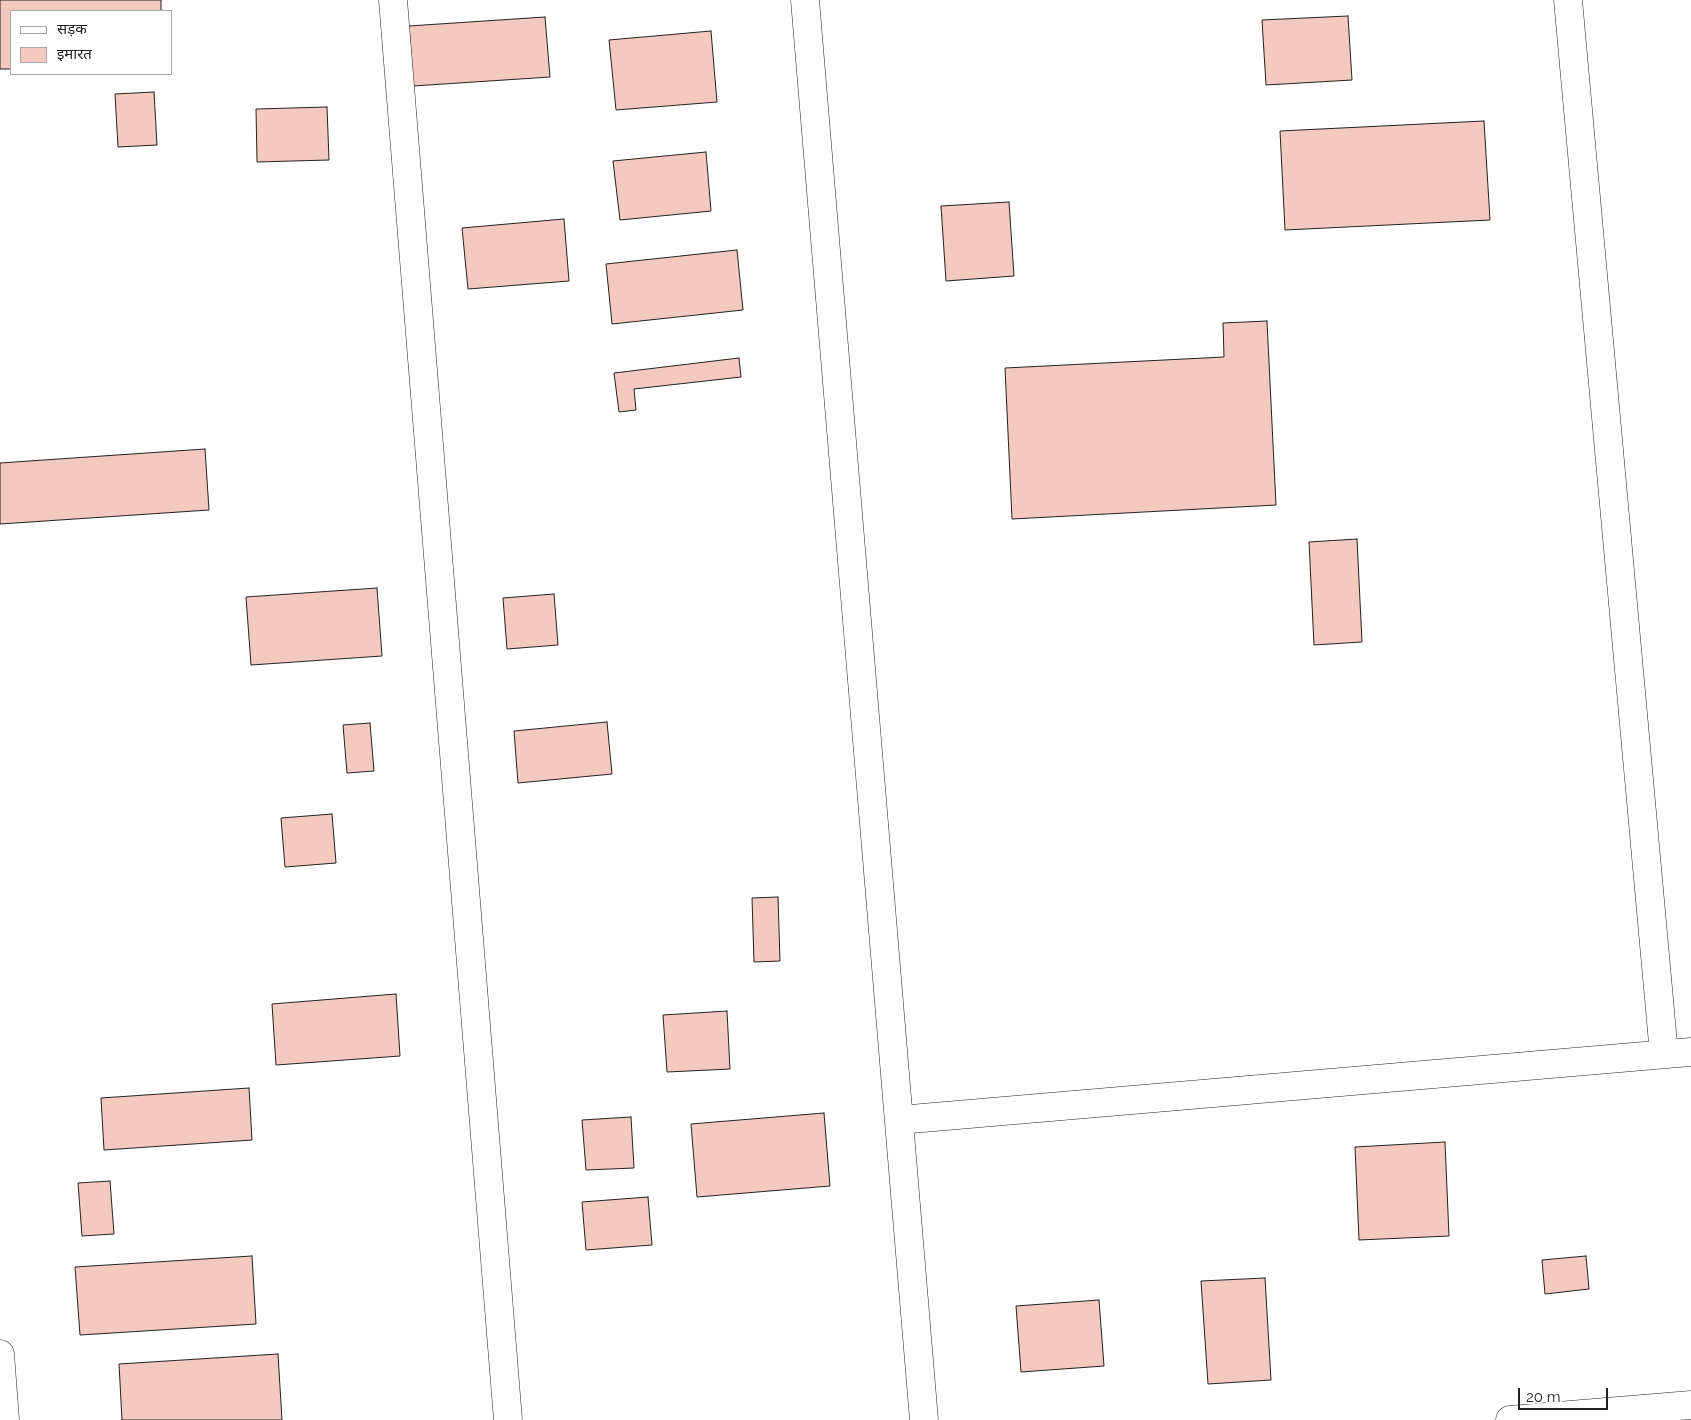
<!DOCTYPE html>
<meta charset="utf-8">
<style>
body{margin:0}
#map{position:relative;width:1691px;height:1420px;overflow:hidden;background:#fff;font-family:Raleway,"Noto Sans Devanagari",sans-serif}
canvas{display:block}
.legend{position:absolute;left:10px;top:10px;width:162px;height:65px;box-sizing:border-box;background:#fff;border:1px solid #a7a7a7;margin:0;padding:6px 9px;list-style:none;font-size:15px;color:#222}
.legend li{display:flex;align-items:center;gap:10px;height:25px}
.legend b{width:25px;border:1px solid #a7a7a7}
.scale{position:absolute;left:1518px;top:1388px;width:90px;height:22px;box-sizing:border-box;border:2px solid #222;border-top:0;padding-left:6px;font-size:15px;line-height:18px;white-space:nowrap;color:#222;-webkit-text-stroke:4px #fff;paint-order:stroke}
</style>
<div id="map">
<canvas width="1691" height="1420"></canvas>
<ul class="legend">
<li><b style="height:6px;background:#fff"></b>सड़क</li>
<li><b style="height:14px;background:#f3c9c0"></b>इमारत</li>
</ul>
<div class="scale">20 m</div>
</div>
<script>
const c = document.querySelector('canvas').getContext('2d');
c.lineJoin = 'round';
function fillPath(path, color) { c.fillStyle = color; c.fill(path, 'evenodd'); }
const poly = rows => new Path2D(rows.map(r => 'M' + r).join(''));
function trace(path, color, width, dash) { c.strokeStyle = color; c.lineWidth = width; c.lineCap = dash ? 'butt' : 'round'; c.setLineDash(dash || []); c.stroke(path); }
const building = poly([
 [0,0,161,0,161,11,11,11,11,69,0,69,0,0],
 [1348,16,1352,80,1266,85,1262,20,1348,16],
 [545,17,550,77,413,86,409,26,545,17],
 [711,31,717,102,616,110,609,40,711,31],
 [154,92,157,145,118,147,115,94,154,92],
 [327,107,329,160,257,162,256,109,327,107],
 [1484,121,1490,220,1285,230,1280,131,1484,121],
 [706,152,711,211,620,220,613,161,706,152],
 [1009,202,1014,276,946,281,941,206,1009,202],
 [564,219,569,281,468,289,462,228,564,219],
 [737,250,743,310,612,324,606,264,737,250],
 [1267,321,1276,505,1012,519,1005,368,1224,357,1223,323,1267,321],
 [739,358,741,377,634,389,636,410,619,412,614,373,739,358],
 [205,449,209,510,0,524,0,463,205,449],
 [1357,539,1362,642,1314,645,1309,542,1357,539],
 [377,588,382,656,251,665,246,597,377,588],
 [554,594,558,645,507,649,503,598,554,594],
 [607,722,612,774,518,783,514,731,607,722],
 [370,723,374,771,347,773,343,725,370,723],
 [332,814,336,863,285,867,281,818,332,814],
 [778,897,780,961,754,962,752,898,778,897],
 [396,994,400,1056,276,1065,272,1004,396,994],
 [727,1011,730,1069,667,1072,663,1015,727,1011],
 [249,1088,252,1140,104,1150,101,1098,249,1088],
 [824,1113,830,1186,697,1197,691,1124,824,1113],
 [631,1117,634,1168,586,1170,582,1120,631,1117],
 [1445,1142,1449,1236,1359,1240,1355,1147,1445,1142],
 [110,1181,114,1234,82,1236,78,1183,110,1181],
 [648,1197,652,1245,586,1250,582,1202,648,1197],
 [252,1256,256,1324,80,1335,75,1267,252,1256],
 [1586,1256,1589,1289,1545,1294,1542,1260,1586,1256],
 [1265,1278,1271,1380,1208,1384,1201,1281,1265,1278],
 [1099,1300,1104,1366,1021,1372,1016,1306,1099,1300],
 [278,1354,282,1420,122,1420,119,1364,278,1354]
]);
fillPath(building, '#f3c9c0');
trace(building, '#222', 1);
const minor = poly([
 [393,0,508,1420],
 [805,0,924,1420],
 [1568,0,1664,1054],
 [899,1120,1691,1052],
 [0,1354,5,1420],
 [1510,1420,1691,1405]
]);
trace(minor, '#222', 29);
trace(minor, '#fff', 28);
</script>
